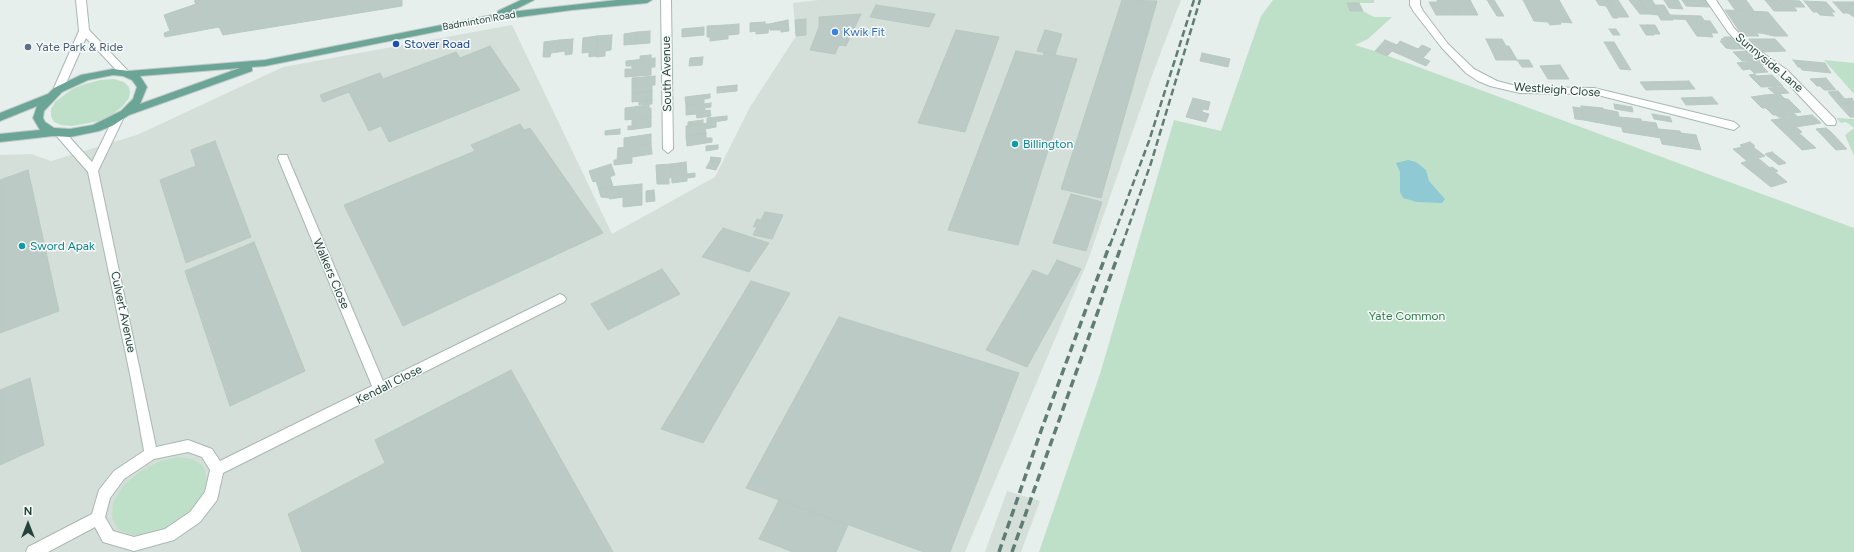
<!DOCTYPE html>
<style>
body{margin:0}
#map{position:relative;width:1854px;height:552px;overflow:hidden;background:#e6efeb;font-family:Figtree,sans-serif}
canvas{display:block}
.north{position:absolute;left:8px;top:504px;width:40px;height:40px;-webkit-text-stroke:3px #f7fbf9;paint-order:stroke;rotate:0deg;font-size:11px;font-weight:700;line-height:16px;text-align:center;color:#24423a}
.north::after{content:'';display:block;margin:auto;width:14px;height:18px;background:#24423a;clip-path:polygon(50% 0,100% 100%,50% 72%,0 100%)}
</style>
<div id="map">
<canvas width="1854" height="552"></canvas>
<div class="north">N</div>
</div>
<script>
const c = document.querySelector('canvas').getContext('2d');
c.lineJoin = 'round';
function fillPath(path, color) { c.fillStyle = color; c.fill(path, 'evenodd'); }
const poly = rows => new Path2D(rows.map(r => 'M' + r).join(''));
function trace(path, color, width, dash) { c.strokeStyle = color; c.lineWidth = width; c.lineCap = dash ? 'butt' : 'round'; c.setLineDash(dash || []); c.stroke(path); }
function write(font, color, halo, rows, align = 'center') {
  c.font = font + ' Figtree,sans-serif'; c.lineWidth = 3; c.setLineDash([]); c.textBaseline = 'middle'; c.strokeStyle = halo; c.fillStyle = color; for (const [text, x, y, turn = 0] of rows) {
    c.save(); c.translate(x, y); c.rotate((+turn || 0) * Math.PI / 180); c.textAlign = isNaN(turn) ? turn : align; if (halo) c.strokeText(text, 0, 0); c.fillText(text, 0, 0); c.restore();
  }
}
fillPath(poly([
 [819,0,1181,0,1154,70,1087,263,965,552,0,552,0,155,31,154,51,161,137,135,283,67,512,25,612,234,715,177,750,107,796,36,793,3],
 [1007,491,1040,501,1021,552,985,552]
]), '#d4dfda');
fillPath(poly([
 [1273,0,1374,0,1374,3,1347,3,1350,11,1363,11,1374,17,1392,17,1368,39,1355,45,1375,51,1854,228,1854,552,1039,552,1100,374,1174,120,1221,131,1261,16],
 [1824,60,1854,63,1854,94],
 [114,79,124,82,129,87,130,92,129,98,122,107,113,114,99,121,73,126,61,125,54,122,51,116,51,109,55,102,72,89,85,84,100,80],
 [1836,118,1854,119,1854,156,1845,135,1854,128,1846,122,1841,123],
 [177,457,193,459,204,467,207,481,202,496,190,513,172,526,152,534,133,535,119,530,112,518,113,503,123,486,139,472,158,462]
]), '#bfe0c8');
fillPath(poly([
 [1408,160,1416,162,1426,170,1429,181,1445,199,1442,203,1417,202,1403,198,1400,192,1400,172,1396,163]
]), '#8ec9d4');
const building = poly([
 [197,0,402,0,402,6,223,35,219,27,165,37,164,33,170,31,164,15,196,4,194,1,197,0],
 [1122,0,1157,1,1101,198,1061,189,1122,0],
 [1437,0,1450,0,1458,15,1436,15,1429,2,1438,2,1437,0],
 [1450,0,1470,0,1478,15,1458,15,1450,0],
 [1487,0,1494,0,1504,16,1497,16,1487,0],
 [1523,0,1559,0,1572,23,1560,22,1561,24,1550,25,1548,22,1534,21,1523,0],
 [1596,0,1607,0,1618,18,1613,18,1606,6,1599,5,1596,0],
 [1607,0,1618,0,1629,17,1617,17,1607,0],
 [1629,0,1640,0,1649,14,1640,14,1629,0],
 [1640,0,1652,0,1655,5,1664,5,1673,20,1661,20,1658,15,1649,14,1640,0],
 [1664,0,1678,0,1683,9,1669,8,1664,0],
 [1682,0,1708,0,1710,2,1707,2,1710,7,1686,6,1682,0],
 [1728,0,1746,0,1754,11,1735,10,1728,0],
 [1765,0,1771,0,1780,11,1774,11,1765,0],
 [1771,0,1777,0,1786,11,1780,11,1771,0],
 [1777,0,1800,1,1805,7,1794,7,1797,11,1786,11,1777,0],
 [1804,1,1826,2,1835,12,1831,12,1834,16,1820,15,1817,12,1813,12,1804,1],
 [1833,2,1854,2,1854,17,1848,13,1843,13,1833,2],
 [1347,3,1359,3,1363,11,1350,11,1347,3],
 [876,5,935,14,929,27,870,17,876,5],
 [1725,10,1768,12,1788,36,1774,36,1761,33,1756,33,1759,36,1746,36,1744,32,1740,32,1725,10],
 [861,14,846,46,839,45,835,54,810,50,819,27,819,17,861,14],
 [1671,15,1701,16,1704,20,1673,19,1671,15],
 [806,19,806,35,796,36,795,20,806,19],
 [788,20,789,31,781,32,781,30,770,30,769,24,788,20],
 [1686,20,1710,21,1718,33,1711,33,1713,37,1697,36,1686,20],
 [765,22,765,24,769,24,768,33,756,34,756,31,750,32,750,23,765,22],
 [739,24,739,34,728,35,728,39,726,39,726,25,739,24],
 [726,25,726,39,710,41,710,37,707,37,707,26,726,25],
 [1640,25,1648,25,1654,35,1646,35,1640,25],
 [1648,25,1655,25,1660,34,1653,34,1648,25],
 [704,27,704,35,682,37,682,29,704,27],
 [1609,29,1616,29,1620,35,1613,35,1609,29],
 [956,30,999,37,965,132,918,123,956,30],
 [1045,30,1062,34,1055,55,1037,51,1045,30],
 [650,31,650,43,637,44,637,32,650,31],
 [637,32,637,44,624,45,624,34,637,32],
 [612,35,611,50,605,51,605,56,596,57,597,36,612,35],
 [597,36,596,56,589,57,589,52,582,53,583,38,597,36],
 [1724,37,1733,37,1744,49,1731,49,1726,48,1720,41,1723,41,1721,39,1725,38,1724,37],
 [573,39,572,54,565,55,565,51,558,52,559,40,573,39],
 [1486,39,1502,39,1506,46,1509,46,1517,60,1496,60,1486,39],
 [1749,39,1775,39,1786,51,1760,52,1756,47,1753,47,1749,39],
 [559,40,558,52,551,53,550,57,543,57,544,42,559,40],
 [1385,40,1397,45,1400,41,1418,49,1422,45,1431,49,1423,58,1430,61,1426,66,1392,51,1387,56,1375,51,1385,40],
 [1604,42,1614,42,1631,70,1620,69,1604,42],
 [490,46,520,90,389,142,381,126,369,131,349,92,323,102,320,95,380,73,383,79,456,52,460,58,490,46],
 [1016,51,1043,56,1044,53,1077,59,1018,245,948,230,1016,51],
 [1747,51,1754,58,1760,60,1742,61,1733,52,1747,51],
 [1202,53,1230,59,1228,67,1200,61,1202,53],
 [651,55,651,59,640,60,640,56,651,55],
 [703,57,702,65,689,66,690,58,703,57],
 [655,58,655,67,651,67,651,75,625,77,625,69,632,69,632,66,626,66,626,61,655,58],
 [1517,60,1529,60,1533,67,1522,67,1517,60],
 [1760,60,1765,65,1761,65,1768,72,1754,73,1750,69,1743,70,1737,63,1760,60],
 [1793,60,1825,63,1831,73,1802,70,1800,67,1798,67,1793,60],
 [1560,65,1569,79,1548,79,1540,66,1560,65],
 [1755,74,1756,76,1772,75,1783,86,1761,87,1749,75,1755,74],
 [655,76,655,85,652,85,652,91,632,93,632,78,655,76],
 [1826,78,1836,90,1824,90,1820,86,1817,86,1810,79,1826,78],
 [1689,81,1695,89,1646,90,1640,82,1689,81],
 [737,85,737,91,717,93,717,87,737,85],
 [1783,87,1789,93,1775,94,1768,88,1783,87],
 [652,91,652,100,632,102,632,93,652,91],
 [1838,91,1845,99,1852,98,1854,103,1838,104,1828,92,1838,91],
 [710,94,710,98,704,99,704,103,686,106,685,97,710,94],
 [1780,94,1785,99,1755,101,1769,99,1765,95,1780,94],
 [1765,95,1769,99,1755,101,1751,97,1765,95],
 [1712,97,1718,104,1686,105,1681,98,1712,97],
 [1193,98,1210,102,1208,110,1203,109,1202,112,1209,114,1206,122,1186,117,1193,98],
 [1785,99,1788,99,1801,112,1793,113,1797,116,1780,118,1776,115,1773,115,1766,108,1762,108,1756,102,1785,99],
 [652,100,652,104,639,105,639,101,652,100],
 [711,103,711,107,705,108,705,111,710,110,711,116,697,118,696,114,686,115,686,106,711,103],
 [1854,103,1854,117,1850,117,1838,104,1854,103],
 [1614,104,1632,107,1633,112,1615,109,1614,104],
 [649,105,649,108,651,108,651,117,625,120,625,108,649,105],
 [1581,106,1603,108,1603,109,1618,112,1621,127,1584,120,1581,106],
 [1573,107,1581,108,1584,120,1575,119,1573,107],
 [1652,114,1670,117,1672,122,1654,119,1652,114],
 [1812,115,1821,123,1796,127,1802,132,1799,133,1816,148,1802,150,1771,120,1812,115],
 [727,116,727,120,707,123,707,118,727,116],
 [651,117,651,127,628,130,628,126,632,126,632,120,651,117],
 [1619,117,1641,119,1641,121,1656,123,1661,138,1623,132,1619,117],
 [703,120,703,124,688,126,688,122,703,120],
 [716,122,716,127,705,129,706,133,686,136,686,126,716,122],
 [520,124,524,130,530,128,603,233,403,326,344,205,475,151,471,145,520,124],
 [1826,128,1831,132,1847,149,1836,150,1816,129,1826,128],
 [620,129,620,134,605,135,605,131,620,129],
 [1658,129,1680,131,1681,133,1696,135,1701,150,1662,144,1658,129],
 [706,133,706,138,712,138,712,142,687,146,686,136,706,133],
 [651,134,651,144,624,148,624,138,651,134],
 [215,141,251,237,186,263,160,180,196,166,191,150,215,141],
 [1750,142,1755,146,1753,147,1765,156,1758,158,1770,168,1772,167,1778,171,1775,172,1787,182,1771,187,1741,163,1747,161,1733,149,1742,147,1740,145,1750,142],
 [651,144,652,154,632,157,632,163,614,165,614,160,617,160,618,148,651,144],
 [718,145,718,149,706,151,706,146,718,145],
 [1772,152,1786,163,1779,165,1765,154,1772,152],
 [711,157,721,158,720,162,710,161,711,157],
 [710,161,720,162,716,170,706,168,710,161],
 [686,162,687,174,695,173,695,177,687,178,687,181,672,183,671,164,686,162],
 [611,164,615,175,593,182,589,171,611,164],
 [671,164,672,177,669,178,669,184,657,184,656,165,671,164],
 [28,170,59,311,0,333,0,180,28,170],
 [610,177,613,186,599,190,596,181,610,177],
 [642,184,642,205,623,207,623,197,610,199,609,198,601,197,599,190,609,187,642,184],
 [654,190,655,201,646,202,646,191,654,190],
 [1071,194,1102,202,1086,251,1053,243,1071,194],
 [765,212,783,215,772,239,753,235,757,227,753,227,757,219,761,220,765,212],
 [723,228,769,243,749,272,702,257,723,228],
 [254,242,305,371,230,406,185,271,254,242],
 [1057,260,1081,269,1027,367,986,350,1033,270,1048,276,1057,260],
 [662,269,680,294,608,330,591,304,662,269],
 [751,281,790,293,703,443,661,429,751,281],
 [839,317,1019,373,950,552,924,552,746,488,839,317],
 [511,370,613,552,302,552,288,514,385,463,375,440,511,370],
 [30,378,44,445,0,465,0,390,30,378],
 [779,500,848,525,836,552,793,552,759,539,779,500]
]);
fillPath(building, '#bbcac4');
trace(building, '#b8c9c2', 1);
const minor = poly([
 [76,0,86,0,89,30,130,73,129,75,121,75,86,38,63,90,58,93,53,90,79,31,76,0],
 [661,0,671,0,673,149,668,153,663,149,661,0],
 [1410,0,1420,0,1420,5,1423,11,1448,44,1474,69,1497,81,1520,87,1594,88,1734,122,1739,126,1734,130,1594,94,1520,93,1490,86,1478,81,1466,73,1442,48,1414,12,1410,5,1410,0],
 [1706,0,1716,0,1734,28,1747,42,1787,70,1835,119,1836,122,1835,125,1827,125,1779,74,1741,46,1728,32,1706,0],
 [119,113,124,117,98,171,156,447,188,440,212,449,220,461,372,386,278,158,279,155,287,155,288,158,383,381,556,296,560,294,564,296,566,299,564,302,223,473,217,500,200,522,174,540,134,551,103,542,95,527,48,552,26,552,28,547,92,514,99,490,114,471,144,451,131,379,88,172,54,133,55,130,63,130,92,162,114,117,119,113],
 [188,452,202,457,210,470,205,492,190,512,165,529,134,537,113,531,105,517,110,498,124,479,154,459,188,452]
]);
const major = poly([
 [521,0,534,0,510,12,617,0,652,0,647,3,572,10,489,21,265,66,252,67,252,71,129,115,112,126,99,131,70,137,53,136,0,142,0,134,40,130,33,118,37,106,0,121,0,113,48,94,54,88,81,75,113,69,129,71,265,60,497,14,498,11,521,0],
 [240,68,140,104,147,87,140,76,240,68],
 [113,75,123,76,132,80,137,87,133,99,121,111,93,125,70,129,54,128,45,122,43,118,44,111,62,92,88,80,113,75]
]);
trace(minor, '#a8b8b2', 2);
trace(major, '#c2cac8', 2);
fillPath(minor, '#fff');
fillPath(major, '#6aa596');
trace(poly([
 [1110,245,1149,141,1194,0],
 [1122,245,1151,163,1200,0]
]), '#5f7d75', 2.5, [7, 3.5]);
trace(poly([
 [999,552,1042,428,1110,244],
 [1012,552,1122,244]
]), '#5f7d75', 3.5, [8, 4.5]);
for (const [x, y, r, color] of [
 [835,32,4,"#3f7fe0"],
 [396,44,4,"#1a4fb4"],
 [28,47,4,"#5c6f8a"],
 [1015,144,4,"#0f9aa8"],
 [22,246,4,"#0f9aa8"]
]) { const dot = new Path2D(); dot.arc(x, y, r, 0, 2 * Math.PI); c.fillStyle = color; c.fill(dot); trace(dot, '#f7fbf9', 1.5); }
write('10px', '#24423a', '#f7fbf9', [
 ["Badminton Road",479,21,-10]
]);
write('12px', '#366cbe', '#f7fbf9', [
 ["Kwik Fit",843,32]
], 'left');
write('12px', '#164399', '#f7fbf9', [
 ["Stover Road",404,44]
], 'left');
write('12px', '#4e5e75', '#f7fbf9', [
 ["Yate Park & Ride",36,47]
], 'left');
write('12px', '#24423a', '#f7fbf9', [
 ["Sunnyside Lane",1769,63,40],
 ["South Avenue",667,74,-91],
 ["Westleigh Close",1557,90,4],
 ["Walkers Close",331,274,67],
 ["Culvert Avenue",123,312,78],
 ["Kendall Close",389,385,-27]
]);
write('12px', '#0d838f', '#f7fbf9', [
 ["Billington",1023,144],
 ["Sword Apak",30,246]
], 'left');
write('12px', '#2d7a4b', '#f7fbf9', [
 ["Yate Common",1407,316]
]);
</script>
